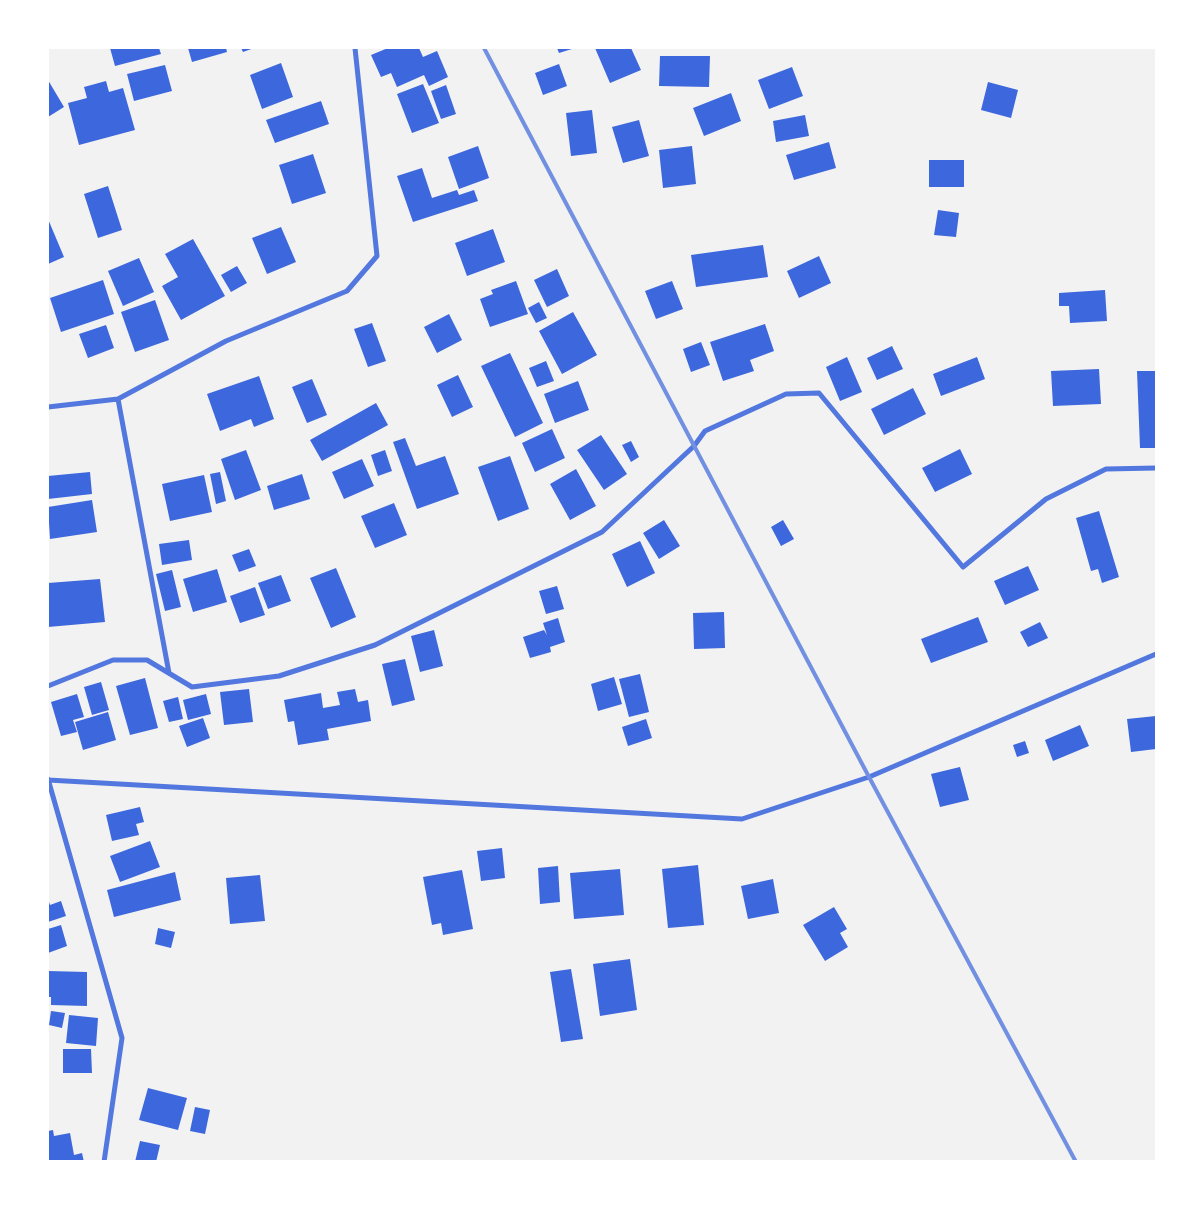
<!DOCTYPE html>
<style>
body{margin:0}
#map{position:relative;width:1204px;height:1209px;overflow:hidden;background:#f2f2f2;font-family:Commissioner,sans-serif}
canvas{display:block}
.frame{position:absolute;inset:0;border:49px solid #fff;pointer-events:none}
</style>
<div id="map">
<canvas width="1204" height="1209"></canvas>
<div class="frame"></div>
</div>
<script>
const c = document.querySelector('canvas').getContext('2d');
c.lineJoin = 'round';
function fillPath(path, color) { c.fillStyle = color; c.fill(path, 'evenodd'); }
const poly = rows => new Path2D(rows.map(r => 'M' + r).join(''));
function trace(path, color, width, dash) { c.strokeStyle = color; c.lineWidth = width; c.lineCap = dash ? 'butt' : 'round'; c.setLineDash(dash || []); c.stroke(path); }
fillPath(poly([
 [110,48,159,48,161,54,115,66],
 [188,48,226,48,227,52,192,62],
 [241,48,254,48,243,52],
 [388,48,419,48,423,57,437,51,448,77,429,86,424,75,397,87,391,73,381,77,371,55],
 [557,48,575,48,559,53],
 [595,48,631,48,641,70,610,83],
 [660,56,710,56,709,87,659,86],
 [281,63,293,97,262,109,250,75],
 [559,64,567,86,543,95,535,73],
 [165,65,172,91,134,101,127,74],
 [792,67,803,96,769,109,758,80],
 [48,80,64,107,48,117],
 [106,81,109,92,123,88,135,130,79,145,68,103,87,98,84,87],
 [988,82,1018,90,1011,118,981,110],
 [423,84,439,123,412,133,397,94],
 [446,85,456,114,441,119,431,91],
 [731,93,741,121,704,136,693,108],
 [321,101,329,124,275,143,266,120],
 [592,110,597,153,571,156,566,113],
 [805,115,809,136,776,142,773,121],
 [639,120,649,156,623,163,612,127],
 [829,142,836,168,794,180,786,155],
 [478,146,489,178,459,189,448,157],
 [692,146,696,184,663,188,659,150],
 [313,154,326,193,292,204,279,165],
 [929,160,964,160,964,187,929,187],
 [422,168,432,198,457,190,459,195,474,190,478,201,413,222,397,176],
 [108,186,122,230,98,238,84,194],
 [938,210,959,213,956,237,934,235],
 [48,219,64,257,48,264],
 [281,227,296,262,267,274,252,238],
 [493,229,505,262,467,276,455,243],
 [193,239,225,296,181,320,162,286,178,277,165,254],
 [763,245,768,277,696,287,691,255],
 [819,256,831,283,799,298,787,271],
 [139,258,154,292,123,306,108,271],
 [237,266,247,283,231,292,221,275],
 [557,269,569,296,547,307,534,280],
 [103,280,114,314,61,332,50,298],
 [516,281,528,314,490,327,480,299,493,294,491,290],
 [672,281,683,309,656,319,645,291],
 [1105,290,1107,321,1070,323,1069,306,1059,306,1059,293],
 [155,300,169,340,135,352,121,312],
 [539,302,547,318,536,323,528,308],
 [573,312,597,355,562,374,539,331],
 [449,314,462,340,437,353,424,327],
 [372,323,386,361,368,367,354,329],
 [765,324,774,351,750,360,754,371,723,381,710,342],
 [106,325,114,348,88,358,79,334],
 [701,342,710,365,691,372,683,349],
 [892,346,903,369,877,380,867,358],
 [510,353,543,423,515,437,481,366],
 [847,357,862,392,840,401,826,367],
 [977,357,985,379,941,396,933,374],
 [546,361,554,381,537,387,529,368],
 [1099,369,1101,404,1053,406,1051,371],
 [1137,371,1156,371,1156,448,1140,448],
 [458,375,473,407,452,417,437,385],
 [259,376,274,419,254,427,251,419,220,431,207,394],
 [312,379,327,415,307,423,292,387],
 [578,381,589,410,555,423,544,394],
 [913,388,926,414,884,435,871,409],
 [376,403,388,425,322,461,310,440],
 [552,429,565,458,535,472,522,443],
 [601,435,627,474,604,490,577,450],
 [405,438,416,466,445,456,459,494,417,509,393,442],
 [631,441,639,457,631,462,622,445],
 [960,449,972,474,935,492,922,468],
 [246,450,261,490,235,500,221,459],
 [385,450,392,471,378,476,371,455],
 [510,456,529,509,498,521,478,467],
 [362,459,374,486,344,499,332,472],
 [576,469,596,506,570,520,550,484],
 [90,472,92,494,48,499,48,476],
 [220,472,226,501,216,504,210,474],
 [302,474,310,499,274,510,267,486],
 [204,475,212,512,170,521,162,484],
 [92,500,97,532,50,539,48,507],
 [394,503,407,535,375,548,361,516],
 [1099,511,1119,577,1102,583,1098,569,1091,571,1076,518],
 [664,520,680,546,659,559,643,533],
 [783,520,794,539,781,546,771,527],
 [189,540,192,560,162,565,159,544],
 [640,541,655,573,627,587,612,554],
 [249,549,256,566,239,572,232,555],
 [1028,566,1039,590,1005,605,994,581],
 [336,568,356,617,331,628,310,578],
 [217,569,227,602,193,612,183,579],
 [172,570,181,607,165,611,156,574],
 [281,575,291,601,268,609,258,583],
 [100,579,105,622,48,627,48,583],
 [557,586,564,609,546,614,539,591],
 [255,587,265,615,240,623,230,596],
 [724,612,725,648,694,649,693,613],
 [978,617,988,642,931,663,921,639],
 [558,618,565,642,550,647,551,652,530,658,523,637,544,630,547,635,543,623],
 [1040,622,1048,638,1028,647,1020,632],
 [434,630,443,666,420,672,411,636],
 [405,659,415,700,392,706,382,664],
 [640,674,649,712,629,717,619,679],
 [614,677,622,704,598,711,591,684],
 [145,678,158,728,130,735,116,686],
 [101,682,109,710,92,715,84,687],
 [249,689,253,722,224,725,220,692],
 [355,689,358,702,368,700,371,721,327,729,329,740,298,745,294,721,288,722,284,700,321,693,323,708,340,705,337,692],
 [77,694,84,717,73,720,77,732,61,736,51,702],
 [206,694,211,714,188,720,183,700],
 [178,697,183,719,169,722,163,701],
 [108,712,116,740,83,750,75,722],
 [1156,716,1156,749,1131,752,1127,719],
 [203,718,210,738,187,747,179,726],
 [646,719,652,738,628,746,622,727],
 [1080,725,1089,746,1053,761,1045,740],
 [1025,741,1029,753,1017,757,1013,745],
 [960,767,969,800,940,807,931,774],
 [140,807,144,822,136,824,139,835,112,841,106,815],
 [150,841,160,867,120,882,110,856],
 [502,848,505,878,481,881,477,851],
 [698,865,704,925,668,928,662,869],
 [558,866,560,902,540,904,538,868],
 [620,869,624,915,574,919,570,873],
 [462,870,473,929,443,935,441,923,432,925,423,877],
 [175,872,181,900,114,917,107,890],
 [260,875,265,921,230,924,226,878],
 [773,879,779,913,748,919,741,886],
 [48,899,50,905,61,901,66,916,48,922],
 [834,907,847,929,840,933,848,947,825,961,803,925],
 [61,925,67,946,48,953,48,929],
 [158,928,175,932,171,948,155,944],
 [630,959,637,1010,600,1016,593,964],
 [571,969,583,1039,561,1042,550,972],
 [48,971,87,972,87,1006,51,1005,51,997,48,997],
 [51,1011,65,1013,62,1028,49,1025],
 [69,1015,98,1018,96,1046,66,1043],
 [63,1049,91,1049,92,1073,63,1073],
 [148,1088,187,1098,178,1130,139,1120],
 [195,1107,210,1110,205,1134,190,1131],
 [53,1130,54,1136,70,1133,74,1155,82,1153,84,1162,48,1162,48,1131],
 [140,1141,160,1145,156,1162,135,1162]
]), '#3d67dc');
trace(poly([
 [118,399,169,673],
 [48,407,118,399,226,341,347,291,377,256,355,48],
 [48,686,113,660,147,660,192,687,279,676,375,645,602,532,694,446,705,431,786,394,819,393,963,567,1046,499,1106,469,1156,468],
 [48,779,122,1038,104,1162],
 [48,780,742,819,869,777,1156,654]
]), '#5277de', 5);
trace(poly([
 [484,48,869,777,1076,1162]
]), '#7290e2', 4);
</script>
